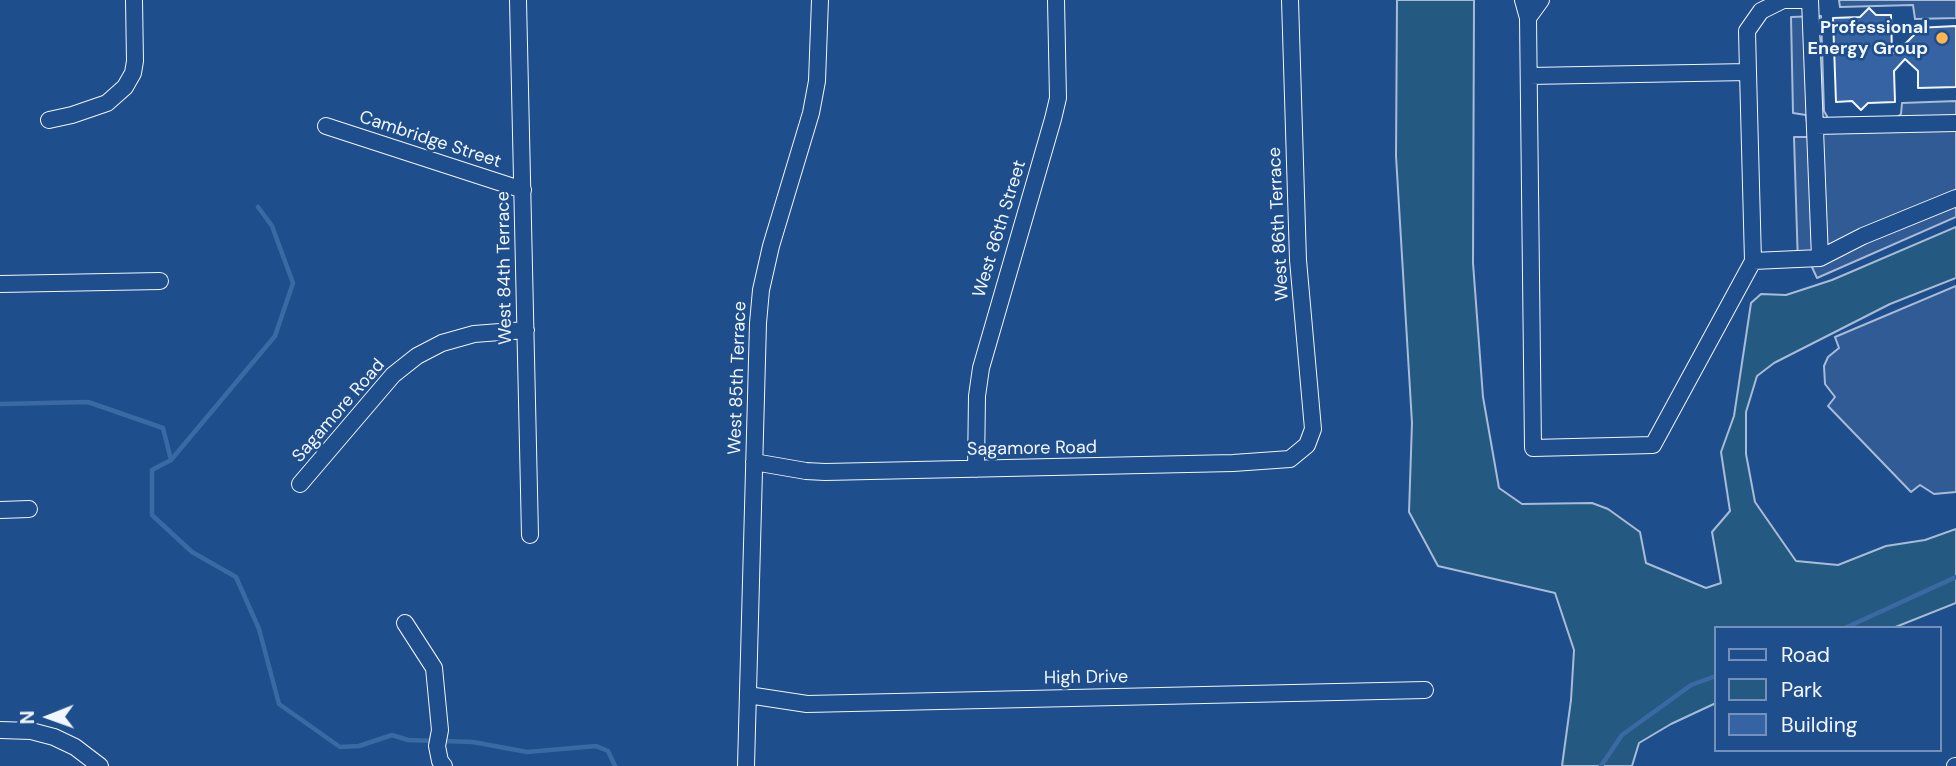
<!DOCTYPE html>
<style>
body{margin:0}
#map{position:relative;width:1956px;height:766px;overflow:hidden;background:#1f4e8c;font-family:"DM Sans",sans-serif}
canvas{display:block}
.legend{position:absolute;left:1714px;top:626px;width:228px;height:126px;box-sizing:border-box;background:#1f4e8c;border:2px solid #7391ba;margin:0;padding:9px 12px;list-style:none;font-size:21px;color:#f2f6ff}
.legend li{display:flex;align-items:center;gap:14px;height:35px}
.legend b{width:35px;border:2px solid #7391ba}
.north{position:absolute;left:14px;top:682px;width:70px;height:70px;-webkit-text-stroke:5px #1f4e8c;paint-order:stroke;rotate:269deg;font-size:19px;font-weight:700;line-height:28px;text-align:center;color:#f2f6ff}
.north::after{content:'';display:block;margin:auto;width:24px;height:32px;background:#f2f6ff;clip-path:polygon(50% 0,100% 100%,50% 72%,0 100%)}
</style>
<div id="map">
<canvas width="1956" height="766"></canvas>
<ul class="legend">
<li><b style="height:9px;background:#1f4e8c"></b>Road</li>
<li><b style="height:19px;background:#245a82"></b>Park</li>
<li><b style="height:19px;background:#3563a3"></b>Building</li>
</ul>
<div class="north">N</div>
</div>
<script>
const c = document.querySelector('canvas').getContext('2d');
c.lineJoin = 'round';
function fillPath(path, color) { c.fillStyle = color; c.fill(path, 'evenodd'); }
const poly = rows => new Path2D(rows.map(r => 'M' + r).join(''));
function trace(path, color, width, dash) { c.strokeStyle = color; c.lineWidth = width; c.lineCap = dash ? 'butt' : 'round'; c.setLineDash(dash || []); c.stroke(path); }
function write(font, color, halo, rows, align = 'center') {
  c.font = font + ' "DM Sans",sans-serif'; c.lineWidth = 5; c.setLineDash([]); c.textBaseline = 'middle'; c.strokeStyle = halo; c.fillStyle = color; for (const [text, x, y, turn = 0] of rows) {
    c.save(); c.translate(x, y); c.rotate((+turn || 0) * Math.PI / 180); c.textAlign = isNaN(turn) ? turn : align; if (halo) c.strokeText(text, 0, 0); c.fillText(text, 0, 0); c.restore();
  }
}
const green = poly([
 [1397,0,1474,0,1473,263,1483,397,1499,488,1522,504,1592,503,1608,509,1640,532,1646,563,1706,588,1721,583,1712,532,1730,511,1721,452,1734,416,1751,303,1761,294,1786,295,1832,280,1956,227,1956,278,1890,304,1774,363,1757,376,1746,412,1746,454,1755,502,1796,561,1838,565,1886,546,1925,540,1956,529,1956,603,1893,628,1716,628,1716,703,1671,724,1639,743,1632,766,1562,766,1571,700,1574,650,1555,593,1438,566,1409,512,1412,423,1396,156,1397,0]
]);
fillPath(green, '#245a82');
trace(green, '#a8bbd7', 2);
const parking = poly([
 [1839,0,1956,0,1956,18,1915,19,1913,5,1840,7,1839,0],
 [1821,16,1824,111,1828,118,1897,117,1901,114,1902,103,1956,101,1956,217,1817,278,1811,265,1798,265,1794,137,1809,137,1806,115,1793,113,1791,17,1821,16],
 [1956,286,1956,492,1934,494,1920,485,1911,492,1828,406,1835,397,1825,384,1824,366,1828,357,1839,348,1835,337,1956,286]
]);
fillPath(parking, '#305b95');
trace(parking, '#a8bbd7', 2);
trace(poly([
 [0,404,88,402,163,428,171,460,152,470,152,515,192,552,236,577,259,629,279,704,340,747,359,746,392,735,408,740,434,741],
 [171,460,275,336,293,283,272,226,258,207],
 [1845,628,1956,577],
 [443,741,473,742,527,752,596,746,608,751,615,766],
 [1601,766,1622,735,1691,685,1716,676]
]), '#3b69a3', 4.5);
const building = poly([
 [1869,8,1876,15,1891,15,1892,53,1897,52,1916,33,1916,28,1956,26,1956,87,1918,88,1918,71,1905,59,1894,71,1895,102,1868,103,1861,110,1852,101,1836,102,1833,18,1860,17,1869,8]
]);
fillPath(building, '#3563a3');
trace(building, '#f2f6ff', 2);
const minor = poly([
 [518,0,530,535],
 [1523,0,1528,18,1533,448,1653,445,1753,261,1820,258,1863,236,1956,198],
 [1810,0,1820,258],
 [1528,18,1541,0],
 [1748,72,1747,31,1761,11,1783,0,1803,0],
 [1529,76,1748,72,1753,261],
 [49,120,72,115,107,103,125,87,133,73,135,61,134,0],
 [326,126,523,190],
 [1815,126,1956,123],
 [0,284,160,281],
 [754,462,806,471,825,472,1233,463,1290,459,1307,445,1313,429,1298,260,1290,0],
 [976,469,977,396,981,368,1053,119,1058,98,1056,0],
 [300,484,393,375,417,356,442,343,474,334,526,330],
 [0,510,29,509],
 [405,623,434,668,440,730,437,746,440,761,444,766],
 [748,695,807,704,1425,690],
 [0,730,31,731,54,737,75,747,100,766],
 [746,766,758,323,761,290,771,246,811,113,817,81,820,0],
 [1955,766,1956,766]
]);
trace(minor, '#f2f6ff', 18);
trace(minor, '#1f4e8c', 16);
for (const [x, y, r, color] of [
 [1942,38,7,"#ffb74d"]
]) { const dot = new Path2D(); dot.arc(x, y, r, 0, 2 * Math.PI); c.fillStyle = color; c.fill(dot); trace(dot, '#1f4e8c', 2.5); }
write('bold 18px', '#f2f6ff', '#1f4e8c', [
 ["Professional",1928,28],
 ["Energy Group",1928,49]
], 'right');
write('18px', '#f2f6ff', '#1f4e8c', [
 ["Cambridge Street",430,140,18],
 ["West 86th Terrace",1279,224,-93],
 ["West 86th Street",1000,229,-73],
 ["West 84th Terrace",505,268,-91],
 ["West 85th Terrace",738,378,-88],
 ["Sagamore Road",339,411,-49],
 ["Sagamore Road",1032,449,-1],
 ["High Drive",1086,678,-1]
]);
</script>
